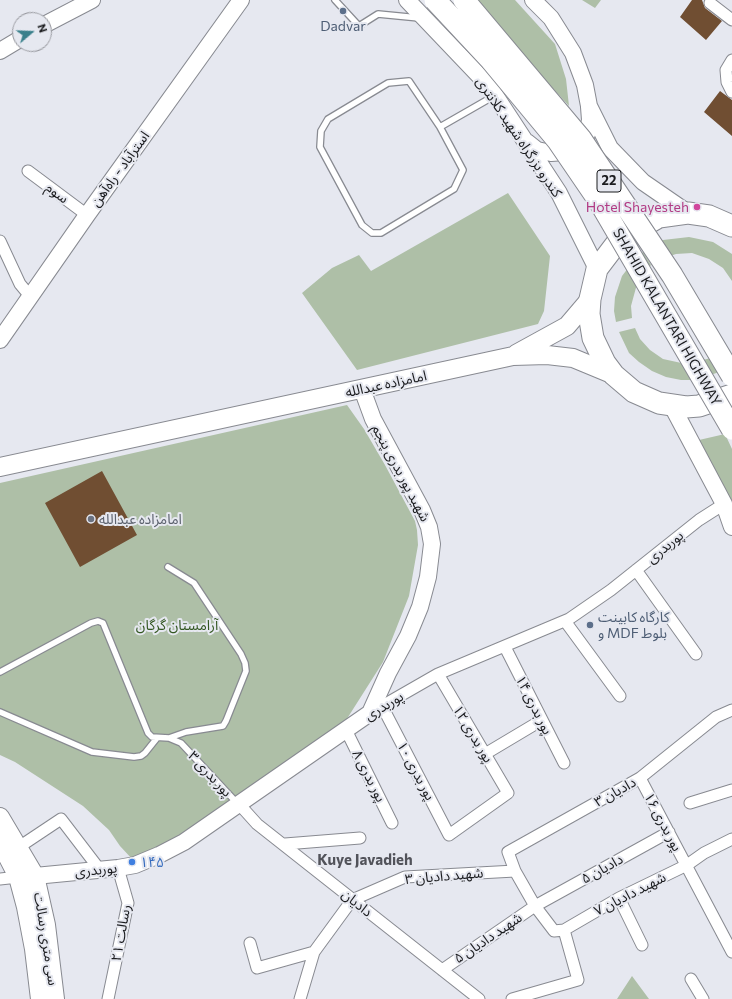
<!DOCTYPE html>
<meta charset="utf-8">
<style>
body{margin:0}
#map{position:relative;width:732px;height:999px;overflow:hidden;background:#e6e8f0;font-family:Commissioner,sans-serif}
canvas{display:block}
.north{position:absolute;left:12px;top:12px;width:40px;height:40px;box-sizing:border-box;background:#e6e8f0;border:1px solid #95969c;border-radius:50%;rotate:71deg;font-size:11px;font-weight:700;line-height:16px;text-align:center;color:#1b1c1f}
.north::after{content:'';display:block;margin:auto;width:14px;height:18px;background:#3a808b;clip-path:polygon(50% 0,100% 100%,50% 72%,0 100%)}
</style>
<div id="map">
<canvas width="732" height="999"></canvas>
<div class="north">N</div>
</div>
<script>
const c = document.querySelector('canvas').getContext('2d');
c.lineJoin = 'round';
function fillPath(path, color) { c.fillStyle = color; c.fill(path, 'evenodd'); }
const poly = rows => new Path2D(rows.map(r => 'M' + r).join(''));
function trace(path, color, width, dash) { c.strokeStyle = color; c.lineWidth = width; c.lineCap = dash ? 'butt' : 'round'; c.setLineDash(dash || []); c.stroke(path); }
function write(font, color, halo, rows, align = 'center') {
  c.font = font + ' Commissioner,"Noto Sans Arabic",sans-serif'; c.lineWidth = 4; c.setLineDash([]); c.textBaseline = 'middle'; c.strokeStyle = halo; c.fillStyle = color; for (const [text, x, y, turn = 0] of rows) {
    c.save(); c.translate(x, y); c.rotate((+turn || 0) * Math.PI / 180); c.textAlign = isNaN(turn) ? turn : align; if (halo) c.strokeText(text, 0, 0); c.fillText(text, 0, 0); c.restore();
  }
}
fillPath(poly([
 [472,0,515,0,555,44,566,79,569,106],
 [582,0,601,0,595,8],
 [508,193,550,256,544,311,538,324,357,370,302,293,332,268,359,255,371,271],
 [689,237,713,242,732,254,732,281,723,268,709,259,692,253,676,254,661,259,652,245,663,240],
 [643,252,651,265,637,284,631,306,632,318,616,322,614,311,615,297,622,276,635,259],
 [635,328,640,339,650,350,663,359,686,364,711,358,719,372,697,380,681,380,666,377,652,371,639,362,629,353,619,332],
 [347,405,364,429,385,465,415,521,417,530,418,545,409,596,383,662,343,725,176,840,133,860,120,846,109,830,83,806,15,762,0,755,0,483],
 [725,434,732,449,732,509,699,440],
 [632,976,649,999,617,999]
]), '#aebfa7');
fillPath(poly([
 [692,0,702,0,705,8,722,21,706,40,680,17],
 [720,91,732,100,732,136,704,112],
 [102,471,137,535,80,567,45,503]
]), '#704e32');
const lane = poly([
 [335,0,359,26,378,14,419,18],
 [440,127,409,81,388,83,328,119,321,131,320,147,362,225,372,233,381,233,454,189,463,170,440,127,494,96],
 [168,567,194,583,241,654,245,663,246,671,226,721,223,726,186,732,169,738],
 [0,672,91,623,98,621,103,623,148,733,152,737,169,738,181,743,237,803],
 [0,712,92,752,134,757,141,756,145,753,157,738]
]);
const street = poly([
 [710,3,732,20],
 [732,60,726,70,727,82,732,92],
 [28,171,87,215],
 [0,241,20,284,30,296],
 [636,570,696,654],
 [565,621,620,696],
 [505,647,564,763],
 [382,706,449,835,508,793,438,674],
 [732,710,716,717,640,778,508,852,515,871,535,906,554,931,564,930,619,898,687,865,704,853,732,839],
 [370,713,438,674,569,619,611,590,699,520,724,504],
 [346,730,392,823],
 [485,754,542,720],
 [640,778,732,952],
 [690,803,732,790],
 [239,804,257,824,479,999],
 [285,844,360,838],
 [19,847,61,819,100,870],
 [0,879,18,877],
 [619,898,642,945],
 [250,943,257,968,314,952],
 [442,970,535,906,669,832],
 [691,979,703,999],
 [108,999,128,903,118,868],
 [300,999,314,952,352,900,405,877,515,871],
 [512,999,578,980,564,930]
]);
const secondary = poly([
 [407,0,489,86,559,193,597,269],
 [533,0,551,18,573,53,585,85,589,106,610,148,643,182,688,213],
 [44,25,92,0],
 [0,51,20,39],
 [527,142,537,150,551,153,565,152,578,145,587,134,590,120,589,107],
 [0,340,87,215,241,0],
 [672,406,724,504,732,527],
 [35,876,118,868,135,865,159,855,184,842,370,713,388,673,408,636,420,607,428,577,432,544,429,527,422,510,373,419,362,389]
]);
const primary = poly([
 [516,354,567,326,590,299],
 [0,467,513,356,547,355,573,358,614,375],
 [0,817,35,876,46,925,55,999],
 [0,842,18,877,26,907,34,949,40,999]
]);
const highway = poly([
 [732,226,709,216,688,213,659,217,619,240,597,269,590,299,589,314,593,338,605,363,614,375,634,392,659,403,686,407,699,406,732,395]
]);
trace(lane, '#888a91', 8);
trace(street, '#888a91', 13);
trace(secondary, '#888a91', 18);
trace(primary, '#888a91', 20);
trace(highway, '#888a91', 23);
trace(lane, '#fff', 5.5);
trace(street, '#fff', 11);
trace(secondary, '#fff', 16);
trace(primary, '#fff', 18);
trace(highway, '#fff', 21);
const highwayBridge = poly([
 [435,0,490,59,558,141,599,201,732,429],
 [464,0,581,139,672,275,732,376]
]);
trace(highwayBridge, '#888a91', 23, []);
trace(highwayBridge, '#fff', 21);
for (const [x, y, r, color] of [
 [343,11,4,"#5c6f8a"],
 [697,207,4,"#d1479c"],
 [91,519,4,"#6b7280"],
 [590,625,4,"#5c6f8a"],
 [132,862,4,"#3f7fe0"]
]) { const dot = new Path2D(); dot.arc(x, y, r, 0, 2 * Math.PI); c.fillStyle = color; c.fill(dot); trace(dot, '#e6e8f0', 1.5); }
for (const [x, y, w] of [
 [609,181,24]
]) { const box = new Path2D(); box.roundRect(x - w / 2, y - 11, w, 22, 3); c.fillStyle = '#e6e8f0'; c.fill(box); trace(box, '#1b1c1f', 1); }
write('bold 13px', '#1b1c1f', null, [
 ["22",609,181]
]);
write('14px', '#4e5e75', '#e6e8f0', [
 ["Dadvar",343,26],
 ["کارگاه کابینت",598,617,"left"],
 ["و MDF بلوط",598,633,"left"]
]);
write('14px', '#1b1c1f', '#e6e8f0', [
 ["کندرو بزرگراه شهید کلانتری",519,137,56],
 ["استرآباد - راه‌آهن",120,169,-54],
 ["سوم",57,193,36],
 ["SHAHID KALANTARI HIGHWAY",667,317,60],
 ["امامزاده عبدالله",386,384,-12],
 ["شهید پور بدری پنجم",401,473,62],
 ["پوربدری",665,547,-39],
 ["پور بدری ۱۴",534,705,63],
 ["پوربدری",384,706,-31],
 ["پور بدری ۱۲",473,734,59],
 ["پور بدری ۱۰",416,771,62],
 ["پور بدری ۳",210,774,47],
 ["پور بدری ۸",369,776,63],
 ["دادیان ۳",615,792,-29],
 ["پور بدری ۱۶",663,822,62],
 ["دادیان ۵",602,869,-29],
 ["پوربدری",96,870,-6],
 ["۳ شهید دادیان",444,876,-5],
 ["شهید دادیان ۷",630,894,-27],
 ["دادیان",357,903,39],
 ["۲۱ رسالت",121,933,-80],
 ["۵ شهید دادیان",488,938,-34],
 ["سی متری رسالت",46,939,81]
]);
write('14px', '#b23c85', '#e6e8f0', [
 ["Hotel Shayesteh",689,207]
], 'right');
write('14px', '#5b616d', '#e6e8f0', [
 ["امامزاده عبدالله",99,519]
], 'left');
write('14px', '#325620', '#e6e8f0', [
 ["آرامستان گرگان",177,625]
]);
write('14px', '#366cbe', '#e6e8f0', [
 ["۱۴۵",140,862]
], 'left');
write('bold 15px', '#52535a', '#e6e8f0', [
 ["Kuye Javadieh",365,860]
]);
</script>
